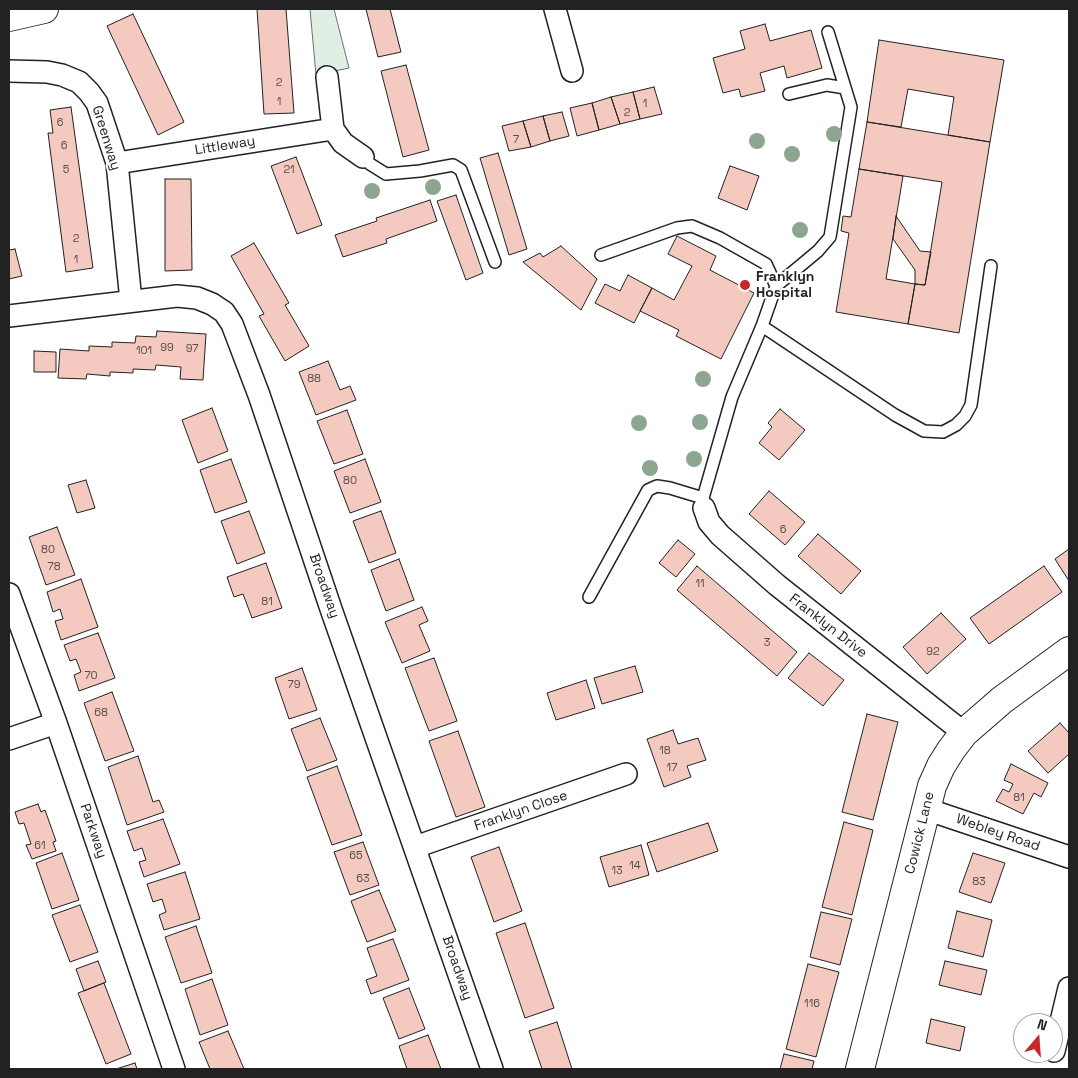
<!DOCTYPE html>
<style>
body{margin:0}
#map{position:relative;width:1078px;height:1078px;overflow:hidden;background:#fff;font-family:"Space Grotesk",sans-serif}
canvas{display:block}
.frame{position:absolute;inset:0;border:10px solid #222;pointer-events:none}
.north{position:absolute;left:1013px;top:1013px;width:50px;height:50px;box-sizing:border-box;background:#fff;border:1px solid #a7a7a7;border-radius:50%;rotate:18deg;font-size:14px;font-weight:700;line-height:20px;text-align:center;color:#222}
.north::after{content:'';display:block;margin:auto;width:18px;height:22px;background:#c62828;clip-path:polygon(50% 0,100% 100%,50% 72%,0 100%)}
</style>
<div id="map">
<canvas width="1078" height="1078"></canvas>
<div class="frame"></div>
<div class="north">N</div>
</div>
<script>
const c = document.querySelector('canvas').getContext('2d');
c.lineJoin = 'round';
function fillPath(path, color) { c.fillStyle = color; c.fill(path, 'evenodd'); }
const poly = rows => new Path2D(rows.map(r => 'M' + r).join(''));
function trace(path, color, width, dash) { c.strokeStyle = color; c.lineWidth = width; c.lineCap = dash ? 'butt' : 'round'; c.setLineDash(dash || []); c.stroke(path); }
function write(font, color, halo, rows, align = 'center') {
  c.font = font + ' "Space Grotesk",sans-serif'; c.lineWidth = 4; c.setLineDash([]); c.textBaseline = 'middle'; c.strokeStyle = halo; c.fillStyle = color; for (const [text, x, y, turn = 0] of rows) {
    c.save(); c.translate(x, y); c.rotate((+turn || 0) * Math.PI / 180); c.textAlign = isNaN(turn) ? turn : align; if (halo) c.strokeText(text, 0, 0); c.fillText(text, 0, 0); c.restore();
  }
}
const green = poly([
 [310,9,334,9,349,68,316,75,310,9]
]);
fillPath(green, '#e0efe3');
trace(green, '#6f6f6f', 1);
const building = poly([
 [257,9,286,9,294,113,264,114,257,9],
 [366,9,390,9,401,52,378,57,366,9],
 [133,14,184,122,158,135,107,26,133,14],
 [765,24,770,41,811,30,822,68,787,78,784,66,760,73,765,91,741,97,739,89,723,93,713,58,745,49,740,31,765,24],
 [879,40,1004,60,990,142,948,135,954,97,908,89,901,127,867,122,879,40],
 [406,65,429,150,403,157,381,71,406,65],
 [654,87,662,114,640,119,633,92,654,87],
 [633,92,640,119,620,124,611,97,633,92],
 [611,97,620,124,599,130,592,103,611,97],
 [592,103,599,130,577,136,570,108,592,103],
 [71,107,93,268,66,272,48,133,53,133,50,110,71,107],
 [562,112,569,136,550,141,543,116,562,112],
 [543,116,550,141,531,147,523,121,543,116],
 [523,121,531,147,509,151,502,126,523,121],
 [867,122,990,142,959,333,908,324,915,284,925,285,942,182,859,169,867,122],
 [498,153,527,249,509,255,480,158,498,153],
 [296,157,322,225,297,234,271,166,296,157],
 [730,166,759,176,747,210,718,198,730,166],
 [859,169,903,176,886,279,915,284,908,324,836,312,849,233,841,231,843,216,851,217,859,169],
 [165,179,191,179,192,270,165,271,165,179],
 [456,195,483,273,466,280,437,201,456,195],
 [430,200,437,221,386,239,387,243,343,257,335,235,377,221,376,218,430,200],
 [896,216,920,251,931,252,925,285,915,284,915,270,893,239,896,216],
 [677,236,716,256,710,270,754,293,721,359,676,336,679,330,640,311,652,288,674,300,692,266,668,254,677,236],
 [254,243,289,303,285,305,309,346,285,361,259,316,264,314,231,256,254,243],
 [561,246,597,279,581,310,523,262,540,253,543,257,561,246],
 [15,249,22,276,9,279,9,250,15,249],
 [628,275,652,288,634,323,595,303,605,284,620,291,628,275],
 [157,331,206,334,203,380,180,379,181,367,156,365,155,370,133,369,133,373,110,372,110,376,87,374,86,379,58,378,60,349,89,351,89,346,112,347,112,342,135,343,136,336,156,337,157,331],
 [34,351,56,352,56,372,34,372,34,351],
 [328,361,340,390,350,386,356,400,316,415,299,372,328,361],
 [212,408,228,451,198,463,182,420,212,408],
 [780,409,805,430,779,460,759,443,772,427,768,423,780,409],
 [347,410,363,454,334,464,317,421,347,410],
 [231,459,247,502,215,513,200,470,231,459],
 [365,459,381,502,350,513,334,471,365,459],
 [86,480,95,508,77,513,68,485,86,480],
 [769,491,805,522,785,545,749,514,769,491],
 [249,511,265,553,237,564,221,521,249,511],
 [381,511,396,553,369,563,353,521,381,511],
 [57,527,75,575,46,585,29,537,57,527],
 [818,534,861,571,841,594,798,556,818,534],
 [678,540,695,554,676,577,659,563,678,540],
 [1069,549,1069,581,1055,559,1069,549],
 [399,559,414,600,386,611,371,570,399,559],
 [266,563,282,608,252,618,243,594,234,597,227,577,266,563],
 [697,566,797,652,777,676,677,590,697,566],
 [1044,566,1062,592,989,644,970,618,1044,566],
 [81,579,98,627,61,640,55,621,63,619,60,609,53,612,47,592,81,579],
 [422,607,428,621,419,625,430,651,402,663,385,622,422,607],
 [941,613,966,639,927,674,903,647,941,613],
 [98,633,115,678,79,691,74,675,81,672,76,659,70,661,64,645,98,633],
 [809,653,844,680,823,706,788,678,809,653],
 [434,658,457,721,429,731,405,668,434,658],
 [635,666,643,692,602,704,594,678,635,666],
 [302,668,317,710,289,719,275,678,302,668],
 [586,680,595,708,556,720,547,693,586,680],
 [112,692,134,751,105,761,84,703,112,692],
 [867,714,898,722,873,820,842,812,867,714],
 [320,718,337,760,307,771,291,729,320,718],
 [1060,723,1069,733,1069,754,1048,773,1028,751,1060,723],
 [673,730,678,744,698,738,706,760,687,766,691,777,664,787,647,739,673,730],
 [458,731,485,807,456,817,429,741,458,731],
 [138,756,153,802,159,800,164,812,127,825,108,767,138,756],
 [1011,764,1048,783,1041,797,1034,793,1023,814,996,801,1003,789,1009,792,1013,784,1004,780,1011,764],
 [337,766,362,835,332,845,307,777,337,766],
 [38,804,41,812,45,810,56,841,53,842,56,851,32,859,26,845,31,844,24,823,19,824,15,812,38,804],
 [163,819,180,864,144,877,139,862,146,860,142,848,134,851,127,831,163,819],
 [844,822,873,830,852,915,822,907,844,822],
 [708,823,718,851,657,872,647,843,708,823],
 [363,842,379,885,350,895,334,852,363,842],
 [641,845,649,875,609,887,600,857,641,845],
 [499,847,522,911,494,922,471,857,499,847],
 [62,853,79,900,52,909,36,863,62,853],
 [973,853,1005,863,991,903,959,892,973,853],
 [185,872,200,919,164,930,159,915,166,912,162,899,153,902,147,884,185,872],
 [379,890,396,931,367,942,351,901,379,890],
 [80,905,98,952,70,962,52,915,80,905],
 [957,911,992,920,983,957,948,948,957,911],
 [821,912,852,919,840,965,810,957,821,912],
 [525,923,554,1008,525,1018,496,933,525,923],
 [196,926,212,973,181,983,165,937,196,926],
 [393,939,409,980,371,994,366,980,377,976,367,948,393,939],
 [98,961,106,982,84,991,76,969,98,961],
 [945,961,987,970,981,995,939,985,945,961],
 [808,964,839,972,816,1057,786,1049,808,964],
 [212,979,228,1025,200,1035,185,989,212,979],
 [104,983,131,1054,106,1064,78,993,104,983],
 [409,988,425,1029,399,1039,383,998,409,988],
 [931,1019,965,1027,960,1051,926,1043,931,1019],
 [557,1022,572,1069,542,1069,529,1031,557,1022],
 [228,1031,244,1069,210,1069,199,1042,228,1031],
 [428,1035,441,1069,407,1069,399,1046,428,1035],
 [784,1054,814,1061,812,1069,780,1069,784,1054],
 [135,1063,137,1069,116,1069,135,1063]
]);
fillPath(building, '#f3c9c0');
trace(building, '#222', 1);
const lane = poly([
 [789,94,827,85,845,88],
 [363,157,370,164,386,174,420,171,453,165,461,170,495,262],
 [601,255,677,228,692,226,720,238,766,264,776,286],
 [762,326,776,286,818,251,830,237,851,107,828,32],
 [704,508,703,498,732,397,762,326,895,415,924,431,943,432,956,425,965,416,971,405,991,266],
 [589,597,648,490,657,486,670,488,703,498]
]);
const street = poly([
 [555,9,572,71],
 [9,71,47,72,62,75,79,82,89,92,97,103,117,163,131,301],
 [333,129,343,143,363,157],
 [117,163,333,129,327,77],
 [9,316,177,296,197,298,212,304,224,312,232,324,259,395,331,609,492,1069],
 [704,508,709,522,720,535,777,585,964,733],
 [9,594,56,723,174,1069],
 [9,739,56,723],
 [926,809,1069,857],
 [415,847,626,774],
 [1054,1051,1069,988]
]);
const secondary = poly([
 [9,17,44,9],
 [860,1069,932,786,941,766,951,750,964,733,1002,700,1069,651]
]);
trace(lane, '#222', 14);
trace(street, '#222', 24);
trace(secondary, '#222', 30);
trace(lane, '#fff', 11);
trace(street, '#fff', 21);
trace(secondary, '#fff', 28);
c.fillStyle = '#8da692';
for (const [x, y] of [
 [834,134],
 [757,141],
 [792,154],
 [433,187],
 [372,191],
 [800,230],
 [703,379],
 [700,422],
 [639,423],
 [694,459],
 [650,468]
]) { c.beginPath(); c.arc(x, y, 8, 0, 2 * Math.PI); c.fill(); }
for (const [x, y, r, color] of [
 [745,285,6,"#c62828"]
]) { const dot = new Path2D(); dot.arc(x, y, r, 0, 2 * Math.PI); c.fillStyle = color; c.fill(dot); trace(dot, '#fff', 2); }
write('11px', '#564c4a', null, [
 ["2",279,83],
 ["1",279,102],
 ["1",645,104],
 ["2",627,113],
 ["6",60,123],
 ["7",516,140],
 ["6",64,146],
 ["5",66,170],
 ["21",289,170],
 ["2",76,239],
 ["1",76,260],
 ["99",167,348],
 ["97",192,349],
 ["101",144,351],
 ["88",314,379],
 ["80",350,481],
 ["6",783,530],
 ["80",48,550],
 ["78",54,567],
 ["11",700,584],
 ["81",267,602],
 ["3",767,643],
 ["92",933,652],
 ["70",91,676],
 ["79",294,685],
 ["68",101,713],
 ["18",665,751],
 ["17",672,768],
 ["81",1019,798],
 ["61",40,846],
 ["65",356,856],
 ["14",635,866],
 ["13",617,871],
 ["63",363,879],
 ["83",979,882],
 ["116",812,1004]
]);
write('14px', '#222', '#fff', [
 ["Greenway",106,138,73],
 ["Littleway",225,146,-9],
 ["Broadway",324,586,71],
 ["Franklyn Drive",828,626,38],
 ["Franklyn Close",521,811,-19],
 ["Parkway",93,831,71],
 ["Cowick Lane",920,833,-76],
 ["Webley Road",998,833,19],
 ["Broadway",457,968,71]
]);
write('bold 14px', '#222', '#fff', [
 ["Franklyn",756,277],
 ["Hospital",756,293]
], 'left');
</script>
